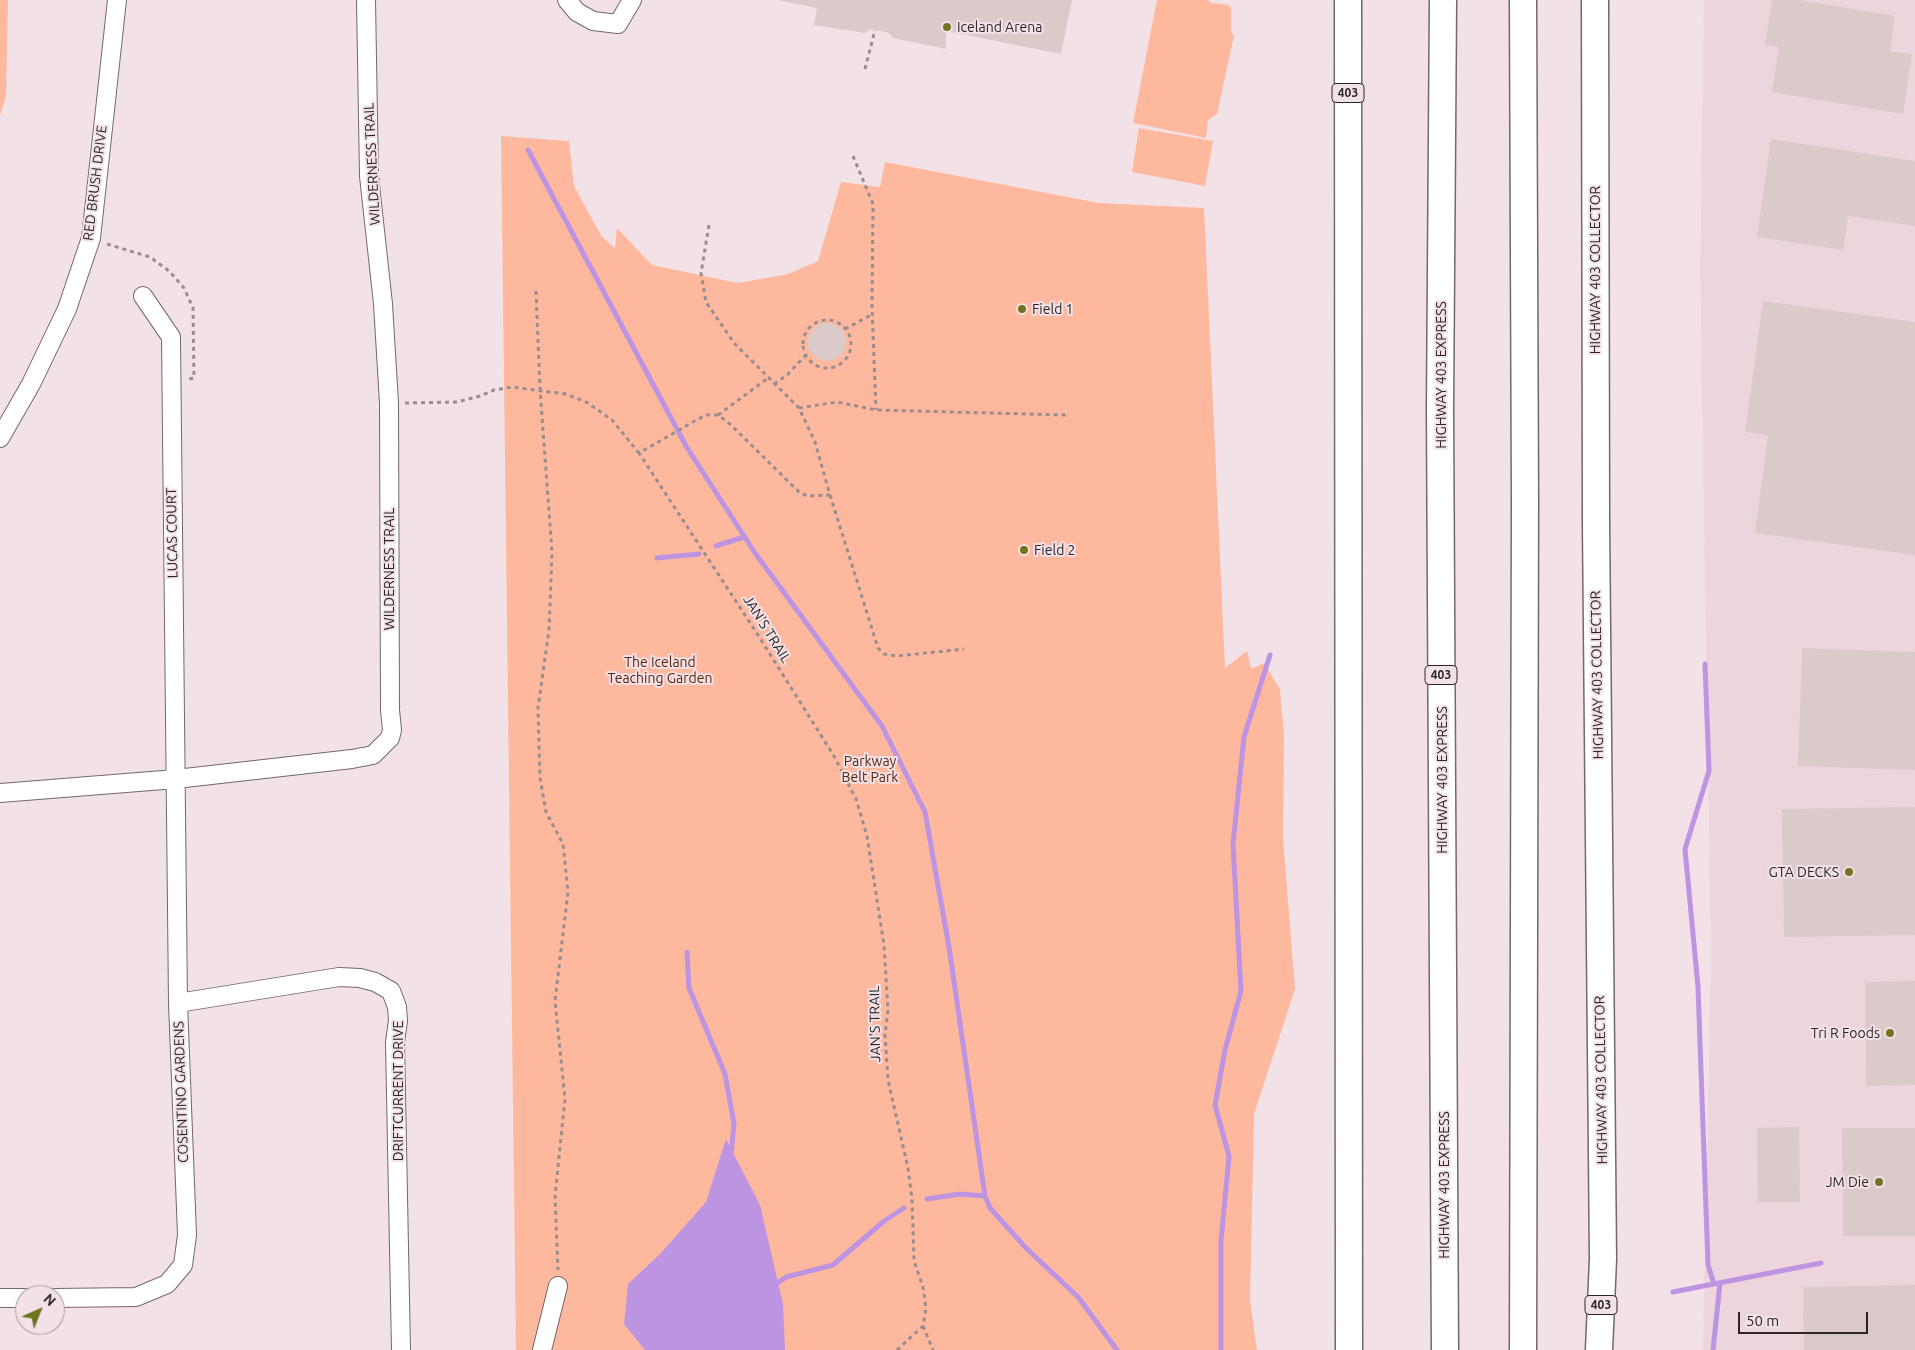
<!DOCTYPE html>
<style>
body{margin:0}
#map{position:relative;width:1915px;height:1350px;overflow:hidden;background:#f2e2e8;font-family:Ubuntu,sans-serif}
canvas{display:block}
.north{position:absolute;left:15px;top:1285px;width:50px;height:50px;box-sizing:border-box;background:#f2e2e8;border:1px solid #a2969b;border-radius:50%;rotate:44deg;font-size:14px;font-weight:700;line-height:20px;text-align:center;color:#2b2527}
.north::after{content:'';display:block;margin:auto;width:18px;height:22px;background:#70751d;clip-path:polygon(50% 0,100% 100%,50% 72%,0 100%)}
.scale{position:absolute;left:1738px;top:1312px;width:130px;height:22px;box-sizing:border-box;border:2px solid #2b2527;border-top:0;padding-left:6px;font-size:15px;line-height:18px;white-space:nowrap;color:#2b2527;-webkit-text-stroke:4px #f2e2e8;paint-order:stroke}
</style>
<div id="map">
<canvas width="1915" height="1350"></canvas>
<div class="north">N</div>
<div class="scale">50 m</div>
</div>
<script>
const c = document.querySelector('canvas').getContext('2d');
c.lineJoin = 'round';
function fillPath(path, color) { c.fillStyle = color; c.fill(path, 'evenodd'); }
const poly = rows => new Path2D(rows.map(r => 'M' + r).join(''));
function trace(path, color, width, dash) { c.strokeStyle = color; c.lineWidth = width; c.lineCap = dash ? 'butt' : 'round'; c.setLineDash(dash || []); c.stroke(path); }
function write(font, color, halo, rows, align = 'center') {
  c.font = font + ' Ubuntu,sans-serif'; c.lineWidth = 4; c.setLineDash([]); c.textBaseline = 'middle'; c.strokeStyle = halo; c.fillStyle = color; for (const [text, x, y, turn = 0] of rows) {
    c.save(); c.translate(x, y); c.rotate((+turn || 0) * Math.PI / 180); c.textAlign = isNaN(turn) ? turn : align; if (halo) c.strokeText(text, 0, 0); c.fillText(text, 0, 0); c.restore();
  }
}
fillPath(poly([
 [1704,0,1915,0,1915,1350,1703,1350,1711,957,1700,270]
]), '#edd5dd');
fillPath(poly([
 [0,0,8,0,6,96,0,115],
 [1157,0,1208,0,1211,3,1229,5,1231,9,1231,31,1234,36,1217,114,1208,120,1206,138,1133,123],
 [1139,128,1213,141,1205,186,1132,172],
 [501,136,569,141,574,186,602,237,615,248,617,228,652,265,738,283,788,274,818,261,841,182,880,187,885,162,1099,203,1204,208,1225,668,1247,651,1251,669,1264,663,1280,689,1284,736,1283,838,1295,989,1254,1114,1250,1300,1257,1350,516,1350]
]), '#feb89d');
fillPath(poly([
 [726,1139,760,1205,783,1304,785,1350,645,1350,624,1324,628,1284,661,1253,706,1202]
]), '#bd94e2');
trace(poly([
 [528,150,686,446,755,553,882,726,925,812,949,947,985,1196,990,1208,1027,1249,1078,1297,1117,1350],
 [716,546,744,537],
 [657,558,699,554],
 [1705,664,1709,771,1685,849,1698,987,1708,1265,1714,1284],
 [687,952,689,988,725,1074,734,1124,731,1155],
 [927,1199,960,1194,985,1196],
 [773,1286,786,1277,833,1265,884,1221,904,1208],
 [1673,1292,1821,1263],
 [1221,1350,1221,1241,1229,1156,1215,1105,1225,1050,1241,991,1233,844,1244,737,1270,655],
 [1713,1350,1720,1283]
]), '#bd94e2', 5);
fillPath(poly([
 [777,0,1072,0,1061,54,946,31,946,49,893,38,889,33,871,29,865,33,814,25,817,8],
 [1772,0,1800,0,1895,16,1890,51,1912,54,1903,114,1772,92,1779,47,1765,45],
 [1771,139,1915,161,1915,226,1848,216,1843,250,1757,237],
 [1763,301,1915,322,1915,555,1755,533,1768,435,1745,432],
 '808 342a19 19 0 1 1 38 0a19 19 0 1 1-38 0Z',
 [1802,648,1915,652,1915,770,1798,766],
 [1915,807,1915,935,1784,937,1782,809],
 [1915,981,1915,1085,1866,1086,1865,982],
 [1799,1127,1800,1202,1758,1202,1757,1128],
 [1842,1128,1915,1128,1915,1236,1843,1236],
 [1915,1285,1915,1350,1804,1350,1803,1287]
]), '#dbcaca');
const minor = poly([
 [567,0,577,12,593,21,618,24,632,0],
 [0,438,31,384,67,309,91,238,117,0],
 [0,793,176,779,352,759,373,755,390,738,392,730,390,710,389,403,383,304,369,176,366,0],
 [178,1003,339,977,360,978,375,982,391,991,397,1007,398,1021,395,1042,401,1350],
 [0,1298,25,1298],
 [55,1298,136,1297,167,1284,183,1265,187,1235,178,1003,171,337,143,296],
 [542,1350,558,1286]
]);
const highway = poly([
 [1348,0,1349,1350],
 [1443,0,1440,408,1445,1350],
 [1523,0,1525,502,1523,1350],
 [1595,0,1596,523,1603,1259,1599,1350]
]);
trace(minor, '#75676c', 20);
trace(highway, '#75676c', 29);
trace(poly([
 [865,69,875,30],
 [853,156,873,204,872,308,876,410],
 [709,225,701,273,706,302,734,343,799,408,815,442,830,495,807,496,799,492,730,424,718,415,707,415,698,419,639,453,756,632,834,756,856,799,867,836,884,945,888,1010,885,1035,888,1080,908,1168,912,1199,914,1261,923,1287,926,1308,923,1326,897,1350],
 [107,244,150,257,169,271,184,288,193,308,194,378,189,379],
 [536,291,540,389,552,552,549,630,538,708,540,778,546,812,563,844,568,892,555,1001,565,1099,555,1196,558,1270],
 '803 344a24 24 0 1 1 48 0a24 24 0 1 1-48 0Z',
 [845,329,873,314],
 [774,384,787,375,805,356],
 [405,403,457,402,480,396,494,390,512,387,566,394,588,403,612,420,639,453],
 [799,408,837,402,876,410,1067,415],
 [718,415,768,378],
 [830,495,878,648,884,654,897,656,964,649],
 [923,1326,933,1350]
]), '#998d91', 3, [4, 4]);
trace(minor, '#fff', 18);
trace(highway, '#fff', 26);
for (const [x, y, r, color] of [
 [947,27,5,"#70751d"],
 [1022,309,5,"#70751d"],
 [1024,550,5,"#70751d"],
 [1849,872,5,"#70751d"],
 [1890,1033,5,"#70751d"],
 [1879,1182,5,"#70751d"]
]) { const dot = new Path2D(); dot.arc(x, y, r, 0, 2 * Math.PI); c.fillStyle = color; c.fill(dot); trace(dot, '#f2e2e8', 2); }
for (const [x, y, w] of [
 [1348,93,32],
 [1441,675,32],
 [1601,1305,32]
]) { const box = new Path2D(); box.roundRect(x - w / 2, y - 9.5, w, 19, 4); c.fillStyle = '#f2e2e8'; c.fill(box); trace(box, '#2b2527', 1); }
write('bold 12px', '#2b2527', null, [
 ["403",1348,93],
 ["403",1441,675],
 ["403",1601,1305]
]);
write('14px', '#2b2527', '#f2e2e8', [
 ["Iceland Arena",957,27],
 ["Field 1",1032,309],
 ["Field 2",1034,550],
 ["GTA DECKS",1839,872,"right"],
 ["Tri R Foods",1880,1033,"right"],
 ["JM Die",1869,1182,"right"]
], 'left');
write('14px', '#2b2527', '#f2e2e8', [
 ["WILDERNESS TRAIL",372,164,-93],
 ["RED BRUSH DRIVE",95,183,-83],
 ["HIGHWAY 403 COLLECTOR",1595,270,-90],
 ["HIGHWAY 403 EXPRESS",1441,375,-90],
 ["LUCAS COURT",172,533,-91],
 ["WILDERNESS TRAIL",389,569,-90],
 ["JAN'S TRAIL",767,629,58],
 ["HIGHWAY 403 COLLECTOR",1597,675,-91],
 ["HIGHWAY 403 EXPRESS",1442,780,-90],
 ["JAN'S TRAIL",875,1024,-91],
 ["HIGHWAY 403 COLLECTOR",1601,1080,-91],
 ["DRIFTCURRENT DRIVE",398,1091,-90],
 ["COSENTINO GARDENS",181,1092,-92],
 ["HIGHWAY 403 EXPRESS",1444,1185,-90]
]);
write('14px', '#5c240b', '#f2e2e8', [
 ["The Iceland",660,662],
 ["Teaching Garden",660,678],
 ["Parkway",870,761],
 ["Belt Park",870,777]
]);
</script>
